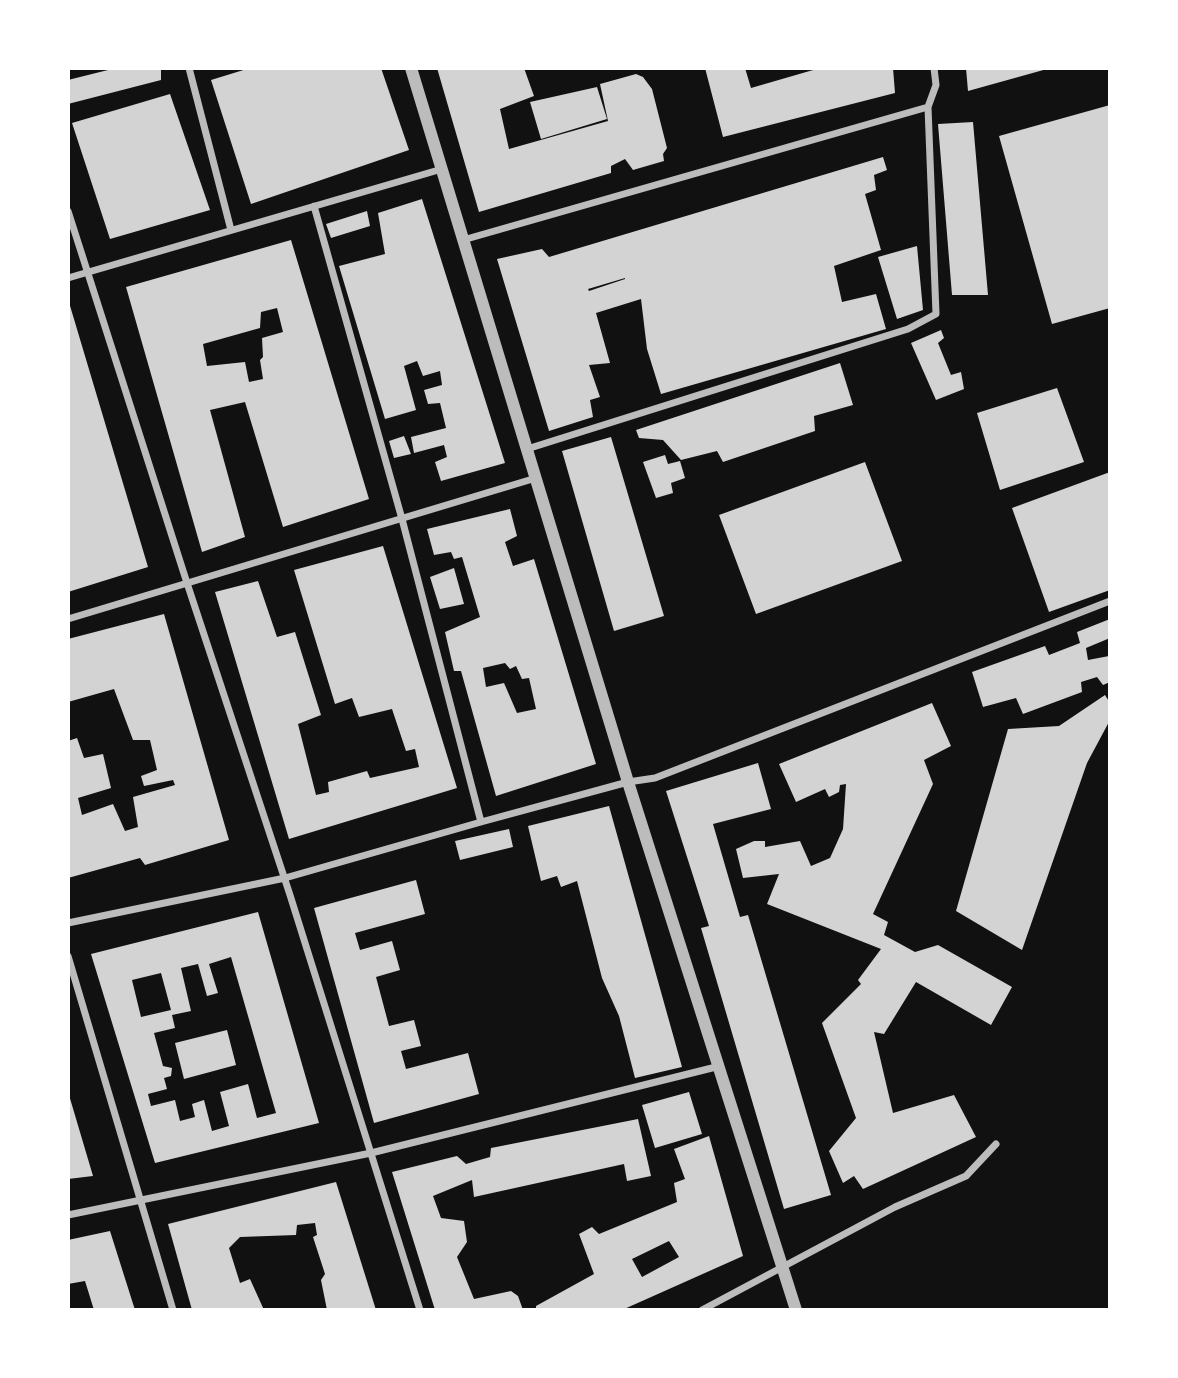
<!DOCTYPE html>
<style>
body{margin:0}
#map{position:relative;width:1178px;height:1378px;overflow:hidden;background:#111;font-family:"Work Sans",sans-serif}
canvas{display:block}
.frame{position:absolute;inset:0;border:70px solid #fff;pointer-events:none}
</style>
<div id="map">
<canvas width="1178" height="1378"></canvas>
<div class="frame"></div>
</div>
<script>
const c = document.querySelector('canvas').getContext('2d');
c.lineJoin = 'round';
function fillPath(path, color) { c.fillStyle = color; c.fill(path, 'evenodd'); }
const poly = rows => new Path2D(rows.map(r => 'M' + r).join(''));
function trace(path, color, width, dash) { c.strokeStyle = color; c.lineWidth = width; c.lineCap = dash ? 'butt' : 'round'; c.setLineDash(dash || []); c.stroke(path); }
fillPath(poly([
 [116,68,161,69,161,80,68,104,68,80],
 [250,68,381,68,409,150,251,204,211,80],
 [437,68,524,68,534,96,500,109,509,149,608,121,600,84,636,74,643,77,652,89,667,148,663,154,664,161,633,170,625,159,611,166,611,173,479,212],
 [705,68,745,68,751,88,820,68,893,68,895,93,723,137],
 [966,68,1047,68,1047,69,968,91],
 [597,87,607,119,541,139,530,102],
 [170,94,210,210,110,239,72,123],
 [1110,105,1110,308,1052,324,999,136],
 [973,122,988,295,952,295,938,124],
 [883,157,887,170,874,175,876,190,865,194,881,250,834,266,842,302,876,294,886,329,661,394,647,349,641,299,596,313,610,363,589,365,600,397,590,400,593,417,549,431,497,259,542,249,549,257],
 [625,278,625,279,589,291,588,289],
 [422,199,505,463,441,481,435,462,447,457,444,445,414,453,411,437,446,428,440,403,428,404,424,390,442,385,440,371,423,376,417,361,404,366,416,410,385,419,339,266,385,254,378,213],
 [367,211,370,226,331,238,326,224],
 [291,240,369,499,283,527,245,402,210,410,245,537,202,552,126,287],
 [277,308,283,332,262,338,263,357,260,360,263,379,249,382,245,362,207,366,203,344,260,328,261,312],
 [917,246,923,310,897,319,878,257],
 [68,299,148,567,68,592,70,517],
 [941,330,944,338,938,343,951,375,961,372,964,389,936,400,911,343],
 [840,363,853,405,814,416,815,431,723,462,717,451,681,460,663,440,639,438,636,430],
 [1057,388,1084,462,1000,490,977,413],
 [404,436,411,454,394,458,389,441],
 [611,437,664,616,614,631,562,451],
 [665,455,668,464,680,461,685,478,671,483,673,493,656,498,643,462],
 [865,462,902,561,756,614,719,515],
 [1110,472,1110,590,1049,612,1012,508],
 [510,509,517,536,505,542,513,566,534,559,596,764,496,796,461,671,454,671,445,632,480,617,462,557,454,559,451,552,434,555,427,529],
 [505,663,510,669,516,666,522,679,529,678,536,709,517,713,504,683,486,687,483,668],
 [383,546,457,788,289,839,215,592,258,581,277,637,295,632,321,715,298,724,316,795,329,792,328,782,367,771,370,778,419,767,415,749,406,751,392,709,359,717,352,698,335,704,294,570],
 [454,568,464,604,440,609,430,577],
 [164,614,229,840,145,865,140,858,68,878,68,741,77,738,84,758,103,754,111,788,78,798,82,815,113,804,125,831,138,827,133,797,175,785,173,780,144,786,141,776,157,770,150,740,133,740,114,689,68,702,68,639],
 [1110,619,1110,638,1086,648,1088,660,1109,656,1110,682,1103,685,1097,677,1081,682,1082,692,1023,714,1016,698,983,707,972,672,1045,646,1049,655,1080,643,1077,632],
 [1105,695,1110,703,1110,720,1087,763,1022,950,956,911,1008,729,1059,726],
 [932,703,951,746,924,760,933,784,873,914,888,922,884,935,915,952,938,945,1012,987,991,1025,916,982,884,1034,874,1032,893,1113,954,1095,976,1137,863,1189,854,1176,843,1183,829,1151,856,1118,822,1023,861,984,858,980,881,949,767,904,779,874,743,878,736,849,754,841,765,841,765,847,800,841,811,866,830,858,843,829,846,784,840,785,839,792,829,797,825,789,796,802,779,764],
 [758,763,771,809,713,824,740,917,748,915,831,1195,784,1209,701,928,709,926,666,791],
 [609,806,682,1067,635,1078,619,1016,602,978,577,881,561,887,557,876,541,881,528,826],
 [509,829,513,847,460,860,455,841],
 [416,880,425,914,355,933,360,950,392,941,400,970,376,977,389,1026,414,1020,421,1046,401,1051,406,1069,468,1053,479,1094,374,1123,314,908],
 [258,912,319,1123,155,1163,91,954],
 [231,957,276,1113,257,1118,248,1084,220,1092,229,1126,212,1131,204,1100,192,1104,195,1117,180,1121,175,1100,151,1106,148,1094,167,1089,164,1078,171,1076,172,1068,163,1066,154,1033,175,1028,172,1015,191,1011,181,968,198,964,207,996,218,993,209,964],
 [161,973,171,1010,141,1017,132,980],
 [227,1030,236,1065,184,1079,175,1043],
 [689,1092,702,1134,655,1148,642,1105],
 [68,1095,69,1095,93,1176,68,1179],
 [638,1119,651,1176,627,1181,624,1164,474,1197,472,1180,433,1196,441,1218,464,1221,467,1242,457,1257,474,1299,511,1291,518,1296,523,1310,435,1310,392,1172,457,1156,466,1164,490,1157,491,1148],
 [709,1136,743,1256,622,1310,536,1310,536,1306,594,1274,579,1234,592,1227,599,1234,677,1202,674,1183,685,1179,674,1149],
 [669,1241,679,1257,642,1277,632,1259],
 [336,1182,376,1310,327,1310,321,1280,325,1274,313,1237,317,1235,315,1223,297,1225,296,1235,240,1237,229,1248,240,1283,250,1279,264,1310,192,1310,168,1224],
 [110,1231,135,1310,94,1310,85,1281,68,1284,68,1240]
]), '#d3d3d3');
trace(poly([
 [189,68,231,230],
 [314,206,402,519,481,822],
 [68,211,187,583,290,895,420,1310],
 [463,240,928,107],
 [68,278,442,169],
 [527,449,908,329,936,314,928,107,936,85,934,68],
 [68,619,536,478],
 [68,923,285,878,481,822,628,782,655,778,1110,601],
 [68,956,173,1310],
 [68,1215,371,1153,720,1066],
 [702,1310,895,1207,966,1176,996,1144]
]), '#bcbcbc', 7);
trace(poly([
 [411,68,628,782,796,1310]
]), '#bcbcbc', 12);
</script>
